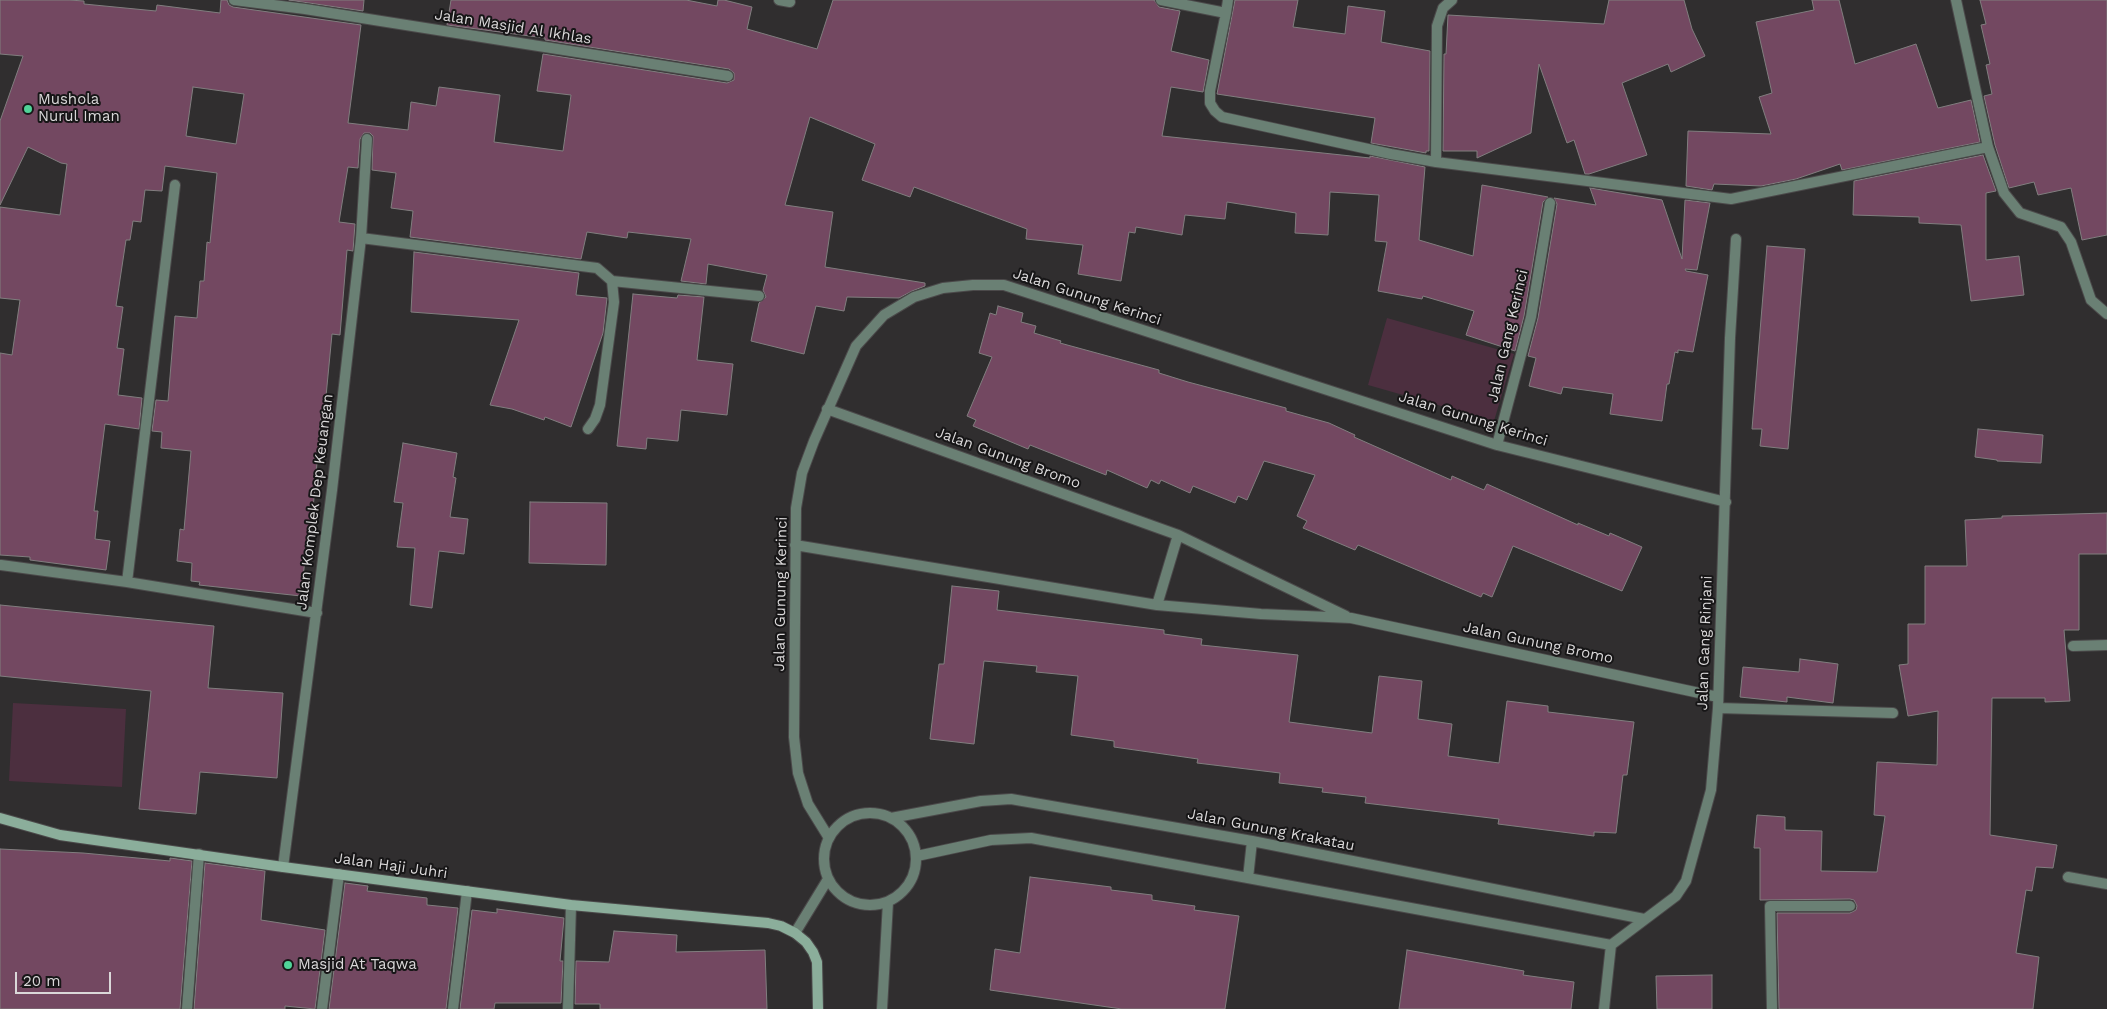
<!DOCTYPE html>
<style>
body{margin:0}
#map{position:relative;width:2107px;height:1009px;overflow:hidden;background:#302e2f;font-family:"Work Sans",sans-serif}
canvas{display:block}
.scale{position:absolute;left:15px;top:972px;width:96px;height:22px;box-sizing:border-box;border:2px solid #dad8d9;border-top:0;padding-left:6px;font-size:15px;line-height:18px;white-space:nowrap;color:#dad8d9;-webkit-text-stroke:4px #171617;paint-order:stroke}
</style>
<div id="map">
<canvas width="2107" height="1009"></canvas>
<div class="scale">20 m</div>
</div>
<script>
const c = document.querySelector('canvas').getContext('2d');
c.lineJoin = 'round';
function fillPath(path, color) { c.fillStyle = color; c.fill(path, 'evenodd'); }
const poly = rows => new Path2D(rows.map(r => 'M' + r).join(''));
function trace(path, color, width, dash) { c.strokeStyle = color; c.lineWidth = width; c.lineCap = dash ? 'butt' : 'round'; c.setLineDash(dash || []); c.stroke(path); }
function write(font, color, halo, rows, align = 'center') {
  c.font = font + ' "Work Sans",sans-serif'; c.lineWidth = 4; c.setLineDash([]); c.textBaseline = 'middle'; c.strokeStyle = halo; c.fillStyle = color; for (const [text, x, y, turn = 0] of rows) {
    c.save(); c.translate(x, y); c.rotate((+turn || 0) * Math.PI / 180); c.textAlign = isNaN(turn) ? turn : align; if (halo) c.strokeText(text, 0, 0); c.fillText(text, 0, 0); c.restore();
  }
}
fillPath(poly([
 [1387,318,1514,354,1494,421,1368,385],
 [13,703,126,709,122,787,9,781]
]), '#4c2f3f');
const building = poly([
 [0,0,69,0,84,1,84,4,156,11,157,5,220,13,221,0,227,0,229,5,233,7,361,25,348,123,408,130,411,102,436,106,439,87,500,95,494,142,563,151,571,95,537,91,543,54,727,83,734,80,734,73,729,69,545,40,545,38,447,25,451,0,686,0,717,6,718,0,724,0,752,7,747,29,817,49,833,0,1154,0,1159,7,1180,11,1171,51,1209,60,1203,92,1171,87,1162,136,1370,158,1370,156,1425,167,1419,240,1473,256,1482,185,1548,197,1543,202,1524,316,1515,351,1466,335,1474,311,1423,296,1422,299,1378,291,1387,242,1375,241,1379,195,1330,192,1328,235,1295,233,1296,213,1227,202,1225,219,1185,215,1182,235,1136,227,1135,233,1129,232,1121,281,1078,274,1083,245,1026,239,1027,229,914,187,910,197,862,180,875,144,810,117,785,205,833,212,825,267,925,283,925,286,912,291,899,298,847,297,844,311,816,306,804,354,751,341,759,303,766,297,763,290,767,275,708,264,706,284,681,281,691,239,628,232,627,238,587,232,581,259,410,237,413,211,391,208,396,173,372,170,373,136,370,133,364,133,360,139,358,168,348,167,339,222,355,224,354,237,353,251,347,250,340,335,332,334,324,417,321,417,311,532,308,532,301,596,199,585,200,582,191,581,192,563,177,561,180,529,184,530,191,451,161,448,162,432,152,431,156,400,168,401,175,316,197,318,200,281,204,281,207,242,210,243,217,173,165,166,162,191,145,190,141,222,133,221,130,240,126,240,116,306,123,307,117,348,124,349,118,395,142,398,139,429,105,424,94,511,98,511,95,539,110,541,106,570,30,560,30,557,0,555,0,353,12,355,20,300,0,298,0,207,60,215,67,164,61,163,28,147,0,205,0,121,23,56,0,54,0,0],
 [193,87,244,94,236,144,186,136,193,87],
 [289,0,364,0,363,11,289,0],
 [1235,0,1298,0,1293,27,1345,34,1348,6,1385,11,1381,42,1430,51,1429,151,1426,151,1426,153,1371,143,1375,118,1217,94,1235,0],
 [1609,0,1684,0,1692,29,1705,56,1671,72,1668,64,1622,83,1647,155,1589,174,1585,174,1574,140,1567,143,1539,64,1531,133,1477,158,1477,151,1443,151,1444,54,1446,54,1448,15,1604,24,1609,0],
 [1812,0,1839,0,1855,64,1916,44,1938,108,1971,100,1980,142,1842,170,1840,164,1796,179,1761,186,1714,184,1712,190,1686,186,1688,131,1771,134,1759,97,1772,93,1756,22,1814,10,1812,0],
 [1980,0,2107,0,2107,235,2082,240,2071,188,2038,195,2034,182,2009,188,1995,145,1984,96,1992,94,1986,65,1990,64,1981,25,1986,24,1980,0],
 [1983,155,1996,191,1986,193,1986,260,2019,256,2024,295,1971,301,1961,225,1919,223,1919,217,1853,215,1854,181,1983,155],
 [1590,188,1662,200,1682,259,1685,200,1710,203,1697,270,1685,269,1686,271,1708,275,1693,352,1678,350,1678,353,1675,352,1669,384,1667,384,1662,421,1610,414,1613,394,1563,387,1561,394,1529,386,1536,358,1528,356,1538,318,1557,204,1554,198,1596,205,1590,188],
 [1767,246,1805,249,1788,449,1760,446,1762,429,1752,429,1767,246],
 [414,252,579,273,576,295,607,298,603,333,571,427,545,417,544,420,512,409,490,405,519,320,411,312,414,252],
 [633,294,677,298,678,295,704,297,697,360,733,364,727,415,681,410,678,441,647,438,646,449,617,446,633,294],
 [998,306,1023,313,1021,322,1036,326,1034,333,1061,341,1060,343,1159,370,1159,373,1188,382,1286,408,1286,411,1329,423,1355,435,1354,437,1451,480,1452,476,1484,490,1487,484,1578,525,1578,523,1609,536,1610,533,1642,547,1622,591,1513,546,1492,597,1483,593,1481,597,1358,545,1355,550,1303,528,1307,521,1297,516,1315,475,1264,461,1247,500,1238,496,1235,503,1193,486,1190,493,1161,480,1159,484,1151,480,1147,488,1107,470,1106,475,1030,445,1028,449,973,426,976,420,967,416,992,357,979,353,990,313,996,315,998,306],
 [1978,429,2043,435,2041,463,1997,461,1997,460,1975,457,1978,429],
 [403,443,457,453,453,477,456,478,450,517,468,519,464,554,439,551,432,608,410,605,415,548,397,547,403,503,394,502,403,443],
 [530,502,607,503,606,565,529,563,530,502],
 [2107,513,2107,554,2079,554,2079,630,2064,630,2070,701,2045,702,2045,698,1992,698,1990,835,2057,845,2053,868,2036,867,2032,891,2026,890,2016,953,2039,957,2033,1009,1779,1009,1777,913,1850,913,1856,910,1857,906,1854,900,1850,899,1760,900,1760,848,1754,848,1757,815,1785,817,1785,830,1822,831,1821,871,1877,872,1885,816,1874,815,1877,762,1937,765,1938,711,1908,716,1899,665,1908,664,1908,624,1925,624,1925,566,1967,566,1965,520,2002,518,2002,516,2107,513],
 [952,586,999,591,997,610,1164,630,1164,634,1202,639,1201,645,1298,655,1289,722,1372,733,1379,676,1422,681,1418,719,1452,724,1448,756,1499,763,1507,701,1548,706,1548,712,1634,722,1627,775,1623,775,1616,833,1594,832,1594,836,1498,824,1499,819,1365,803,1366,797,1322,792,1323,788,1279,783,1280,773,1197,763,1198,759,1114,747,1114,741,1071,735,1078,676,1036,672,1037,666,984,661,974,744,930,739,939,664,944,664,952,586],
 [0,605,214,626,208,688,283,693,277,778,200,772,196,814,139,809,151,691,0,676,0,605],
 [1800,659,1838,664,1833,703,1787,697,1787,702,1740,697,1743,667,1799,672,1800,659],
 [0,849,83,853,170,861,170,858,192,861,180,1009,0,1009,0,849],
 [205,863,265,871,261,920,325,930,315,1009,285,1006,285,1009,194,1009,205,863],
 [1030,877,1111,887,1111,890,1152,895,1152,900,1195,906,1194,910,1239,916,1225,1009,1122,1009,990,990,995,949,1020,953,1030,877],
 [345,883,368,886,367,891,427,898,427,905,458,908,446,1009,329,1009,345,883],
 [497,909,564,918,560,961,563,961,561,1003,495,1003,494,1009,460,1009,472,910,497,913,497,909],
 [614,931,677,935,676,952,765,950,767,1009,600,1009,600,1004,575,1004,576,961,609,962,614,931],
 [1407,950,1524,971,1523,975,1574,982,1571,1009,1399,1009,1407,950],
 [1712,975,1712,1009,1657,1009,1656,976,1712,975]
]);
fillPath(building, '#734861');
trace(building, '#817e7f', 1);
const street = poly([
 [234,0,305,9,728,76],
 [779,0,790,2],
 [1161,0,1226,13,1210,91,1210,103,1215,111,1222,117,1391,154,1436,162,1731,199,1988,147],
 [1956,0,1988,147,2004,193,2020,213,2061,227,2071,242,2091,300,2107,314],
 [1226,13,1228,0],
 [1436,162,1437,26,1443,8,1452,0],
 [361,238,597,268,612,281,614,302,600,405,595,419,588,429],
 [612,281,759,296],
 [827,409,1178,535,1346,616],
 [1497,445,1531,317,1550,203],
 [795,545,1157,605,1261,614,1351,618,1718,697],
 [1,565,127,582,317,613],
 [127,582,175,185],
 [1157,605,1178,535],
 [2073,646,2107,645],
 [1718,708,1893,713],
 '824 859a46 46 0 1 1 92 0a46 46 0 1 1-92 0Z',
 [891,818,981,801,1011,799,1252,841,1644,919],
 [829,838,808,804,798,773,794,737,796,508,802,473,814,441,856,346,884,315,914,297,943,288,973,285,1004,285,1497,445,1726,502],
 [917,856,991,840,1031,838,1611,945],
 [283,867,332,490,361,238,367,139],
 [2068,877,2107,884],
 [1248,878,1252,841],
 [795,933,828,879],
 [187,1009,199,854],
 [322,1009,339,874],
 [453,1009,467,891],
 [568,1009,571,905],
 [882,1009,888,902],
 [1604,1009,1611,945,1676,896,1686,881,1711,790,1718,708,1730,338,1736,239],
 [1772,1009,1770,906,1850,906]
]);
const secondary = poly([
 [0,818,60,835,283,867,571,905,768,923,781,926,795,933,806,942,813,952,817,962,818,1009]
]);
trace(street, '#4b494a', 12);
trace(secondary, '#4b494a', 12);
trace(street, '#6a8074', 10);
trace(secondary, '#8bae9b', 10);
for (const [x, y, r, color] of [
 [28,109,5,"#50d398"],
 [288,965,5,"#50d398"]
]) { const dot = new Path2D(); dot.arc(x, y, r, 0, 2 * Math.PI); c.fillStyle = color; c.fill(dot); trace(dot, '#171617', 2); }
write('15px', '#dad8d9', '#171617', [
 ["Jalan Masjid Al Ikhlas",513,27,9],
 ["Jalan Gunung Kerinci",1087,297,18],
 ["Jalan Gang Kerinci",1508,336,-77],
 ["Jalan Gunung Kerinci",1473,419,17],
 ["Jalan Gunung Bromo",1008,458,20],
 ["Jalan Komplek Dep Keuangan",315,502,-83],
 ["Jalan Gunung Kerinci",781,594,-89],
 ["Jalan Gunung Bromo",1538,643,12],
 ["Jalan Gang Rinjani",1705,643,-88],
 ["Jalan Gunung Krakatau",1271,830,11],
 ["Jalan Haji Juhri",391,866,8]
]);
write('15px', '#dad8d9', '#171617', [
 ["Mushola",38,100],
 ["Nurul Iman",38,117],
 ["Masjid At Taqwa",298,965]
], 'left');
</script>
